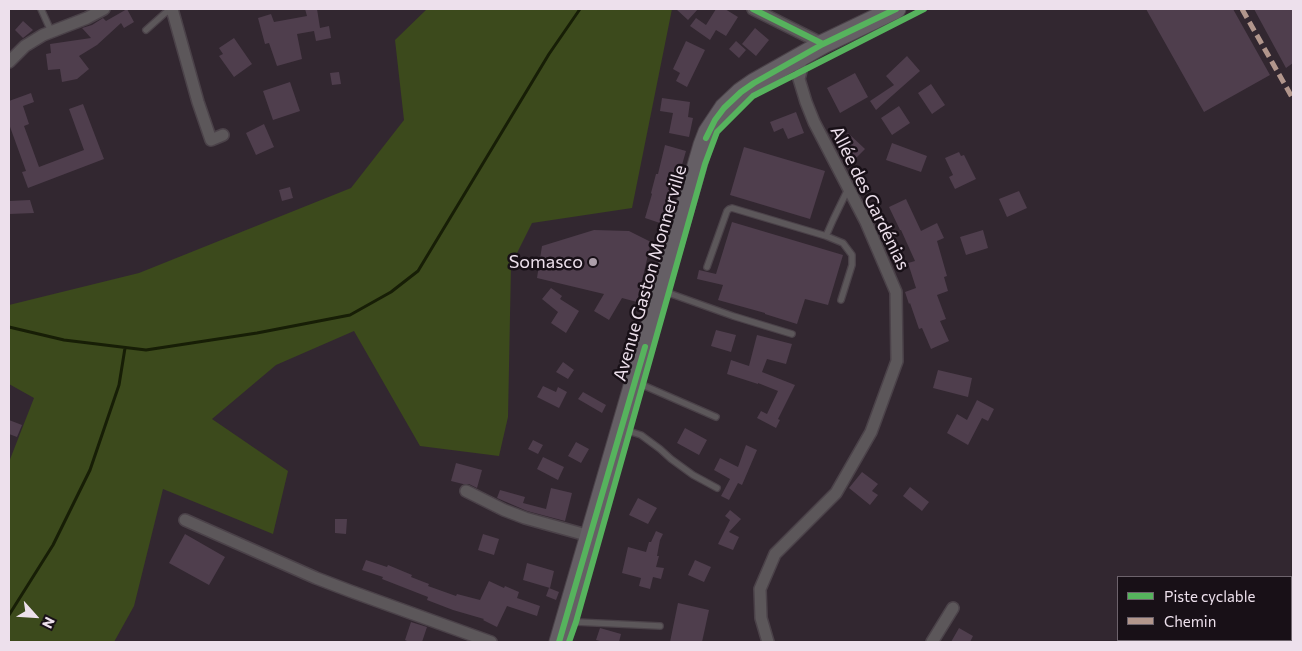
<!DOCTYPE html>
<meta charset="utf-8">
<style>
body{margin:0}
#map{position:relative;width:1302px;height:651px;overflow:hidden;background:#322730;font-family:Commissioner,sans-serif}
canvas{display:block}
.frame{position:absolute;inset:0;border:10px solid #ede0ec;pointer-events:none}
.legend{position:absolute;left:1117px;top:576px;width:175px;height:65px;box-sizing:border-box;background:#181017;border:1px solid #6d636c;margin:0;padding:6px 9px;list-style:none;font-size:15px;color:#ede0ec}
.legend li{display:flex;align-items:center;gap:10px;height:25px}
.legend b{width:25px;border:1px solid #6d636c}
.north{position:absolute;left:10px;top:591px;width:50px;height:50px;-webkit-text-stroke:4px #181017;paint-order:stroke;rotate:116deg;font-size:14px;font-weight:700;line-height:20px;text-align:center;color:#ede0ec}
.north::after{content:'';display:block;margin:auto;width:18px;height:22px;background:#ede0ec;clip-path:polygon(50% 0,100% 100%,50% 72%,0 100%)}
</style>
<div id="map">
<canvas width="1302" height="651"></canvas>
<div class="frame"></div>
<ul class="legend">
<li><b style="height:6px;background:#56b35d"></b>Piste cyclable</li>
<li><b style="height:6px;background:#b2968c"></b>Chemin</li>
</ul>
<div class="north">N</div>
</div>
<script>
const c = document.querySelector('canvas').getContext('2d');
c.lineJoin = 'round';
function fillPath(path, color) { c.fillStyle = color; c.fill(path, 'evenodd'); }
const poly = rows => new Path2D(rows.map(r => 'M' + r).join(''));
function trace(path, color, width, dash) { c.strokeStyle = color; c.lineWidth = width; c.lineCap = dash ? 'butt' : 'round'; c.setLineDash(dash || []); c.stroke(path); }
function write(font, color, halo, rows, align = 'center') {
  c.font = font + ' Commissioner,sans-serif'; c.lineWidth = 5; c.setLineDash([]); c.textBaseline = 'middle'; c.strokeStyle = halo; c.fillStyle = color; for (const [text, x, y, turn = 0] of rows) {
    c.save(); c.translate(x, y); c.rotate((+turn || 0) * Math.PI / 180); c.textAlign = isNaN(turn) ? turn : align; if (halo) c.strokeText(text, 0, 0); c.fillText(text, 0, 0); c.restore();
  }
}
fillPath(poly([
 [427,9,672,9,632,208,532,223,511,265,508,417,499,456,420,446,354,331,276,365,212,419,288,471,273,534,163,489,134,606,114,642,9,642,9,462,34,398,9,384,9,305,139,273,351,188,404,120,395,40]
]), '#3c4a1c');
trace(poly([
 [9,327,64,340,146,350,257,333,350,315,391,292,418,271,549,54,580,9],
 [9,615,53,545,90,470,119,385,125,348]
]), '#171e06', 3);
fillPath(poly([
 [127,9,134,22,124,28,121,23,97,45,79,56,89,69,77,79,62,82,60,69,48,70,46,54,51,53,50,44,91,38,82,28,92,25,103,18,106,21],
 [305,9,317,9,320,28,329,26,331,38,316,41,314,31,297,34,302,59,277,66,269,43,265,44,258,18,271,14,274,22,307,16],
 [676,9,698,9,688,20],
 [716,9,725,9,738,17,726,36,716,30,710,40,690,26,696,18,706,25],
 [1146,9,1233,9,1270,75,1204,112],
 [1254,9,1293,9,1293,63,1286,68],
 [23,21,33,30,23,38,15,30],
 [755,28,769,40,756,56,742,44],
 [234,38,252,64,234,77,219,56,223,54,219,48],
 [686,41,705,50,687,87,676,81,680,73,673,69],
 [736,41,746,50,739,58,729,49],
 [907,56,920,71,876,110,870,101,894,85,886,76],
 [339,72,341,84,332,85,330,73],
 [855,73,868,97,840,113,827,88],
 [290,82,300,111,273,120,263,91],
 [931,84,945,105,932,114,918,93],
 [31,93,34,102,23,106,29,124,24,126,39,167,84,150,69,109,83,104,104,159,28,188,22,172,26,171,9,124,9,101],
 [662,98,690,102,688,117,693,118,689,137,669,133,673,113,660,111],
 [899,106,910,123,892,135,881,118],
 [796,112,804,133,788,139,783,128,774,132,770,122],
 [264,124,274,147,256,155,246,133],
 [848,133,865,149,853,161,836,144],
 [892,143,927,156,921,172,886,160],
 [665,145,686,151,672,199,671,199,663,224,645,218,652,194,651,193,656,174,658,174],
 [744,147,825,171,810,219,730,195],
 [959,152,961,156,964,155,976,179,955,189,949,177,953,175,945,158],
 [290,187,293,198,282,201,279,190],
 [1019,191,1027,208,1007,217,999,199],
 [906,199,921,231,937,223,944,238,937,241,947,276,944,277,948,291,937,295,946,319,940,321,949,341,931,349,922,328,919,329,910,303,909,304,905,292,916,288,908,263,915,261,901,230,900,230,889,207],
 [30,200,34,213,9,214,9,201],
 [732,222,843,255,828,305,805,299,797,324,765,314,765,313,718,300,723,285,697,279,699,270,716,274],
 [594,230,629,231,651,242,637,302,622,298,609,320,594,311,604,294,537,278,542,246],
 [983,230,988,248,966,255,960,237],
 [551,288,562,296,560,299,579,311,566,333,551,323,558,312,542,299],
 [716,330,736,335,731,352,711,346],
 [757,335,792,344,786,364,767,359,762,372,795,385,778,419,780,420,776,428,757,418,761,411,767,414,778,391,758,383,758,384,727,374,731,360,749,366],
 [563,362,574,370,568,379,556,372],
 [938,370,972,378,968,397,933,388],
 [543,386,556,392,558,387,567,392,559,408,537,397],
 [583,392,606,405,602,413,578,399],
 [977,400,994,409,988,421,982,418,968,445,947,433,957,414,967,420],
 [9,420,22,425,17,437,9,434],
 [685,428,707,440,699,455,677,443],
 [533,440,543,445,538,454,528,449],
 [576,442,589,449,581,463,568,456],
 [746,445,757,450,742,485,738,483,729,500,721,496,730,479,714,470,720,458,738,467],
 [543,457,564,467,558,480,537,469],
 [456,463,482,470,477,488,469,484,463,484,451,481],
 [862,472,878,484,872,491,878,495,870,505,849,488],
 [910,487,929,502,922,511,903,496],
 [551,488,572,493,565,521,527,511,497,498,500,490,525,497,523,503,546,509],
 [638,498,657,508,648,524,629,515],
 [730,510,741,519,729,532,739,537,733,550,718,544,730,520,725,516],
 [335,519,347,519,346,534,335,533],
 [656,531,663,534,660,540,657,556,659,556,656,567,664,568,661,579,653,577,650,589,639,586,641,578,622,573,628,547,646,552,649,542,651,542],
 [185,534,225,557,209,585,169,563],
 [483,534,499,539,494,555,478,550],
 [366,560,387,567,388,565,412,575,411,577,429,584,428,586,456,596,457,594,480,600,489,581,504,588,505,586,519,592,517,598,540,606,537,616,507,606,497,627,483,620,484,619,453,610,427,600,428,597,382,579,383,577,362,570],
 [695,560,711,567,704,582,688,575],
 [527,563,554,571,550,588,523,580],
 [549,588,559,592,556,600,546,596],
 [678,603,709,610,702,642,670,642],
 [411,622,427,627,422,642,406,642,407,641,405,640],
 [600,628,621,634,619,642,604,642,596,640],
 [959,628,973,636,970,642,951,642]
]), '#4f3e4d');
const service = poly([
 [41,9,51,31],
 [146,30,164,14,171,9],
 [826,236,843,243,852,255,852,265,841,300],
 [707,267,727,211,729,209,732,208,826,236,833,220,848,189],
 [663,291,733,316,792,334],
 [638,383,716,417],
 [622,429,641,435,660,449,671,459,693,475,717,488],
 [568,620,576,622,660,626]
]);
const minor = poly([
 [172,9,198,102,211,140,223,135],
 [753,9,823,44],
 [9,62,25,46,43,35,87,18,104,9],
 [466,491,504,510,525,518,590,536],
 [185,520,316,578,350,591,491,642],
 [768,642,761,618,760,589,775,554,836,493,871,432,897,361,896,292,866,222,814,122,806,102,799,79,801,71,799,58],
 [932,642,953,608]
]);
const primary = poly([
 [559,642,703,145,708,132,724,108,741,92,754,83,823,44,896,9]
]);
trace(service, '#4b4249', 8);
trace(minor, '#4b4249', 14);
trace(primary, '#4b4249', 21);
trace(service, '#5c575a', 5.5);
trace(minor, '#5c575a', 11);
trace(primary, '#655f65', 19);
trace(poly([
 [1242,9,1293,99]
]), '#b2968c', 5, [10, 5]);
trace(poly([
 [753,9,823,44],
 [706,138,715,120,724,108,741,92,754,83,823,44,896,9],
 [559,642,645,347],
 [569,642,576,622,705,164,717,132,753,96,924,9]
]), '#56b35d', 6);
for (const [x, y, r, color] of [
 [593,262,5,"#ac9faa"]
]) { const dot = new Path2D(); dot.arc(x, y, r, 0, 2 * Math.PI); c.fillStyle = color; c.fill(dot); trace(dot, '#181017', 2); }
write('18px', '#ede0ec', '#181017', [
 ["Allée des Gardénias",870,198,64],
 ["Avenue Gaston Monnerville",650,273,-74]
]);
write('18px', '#ede0ec', '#181017', [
 ["Somasco",583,262]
], 'right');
</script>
